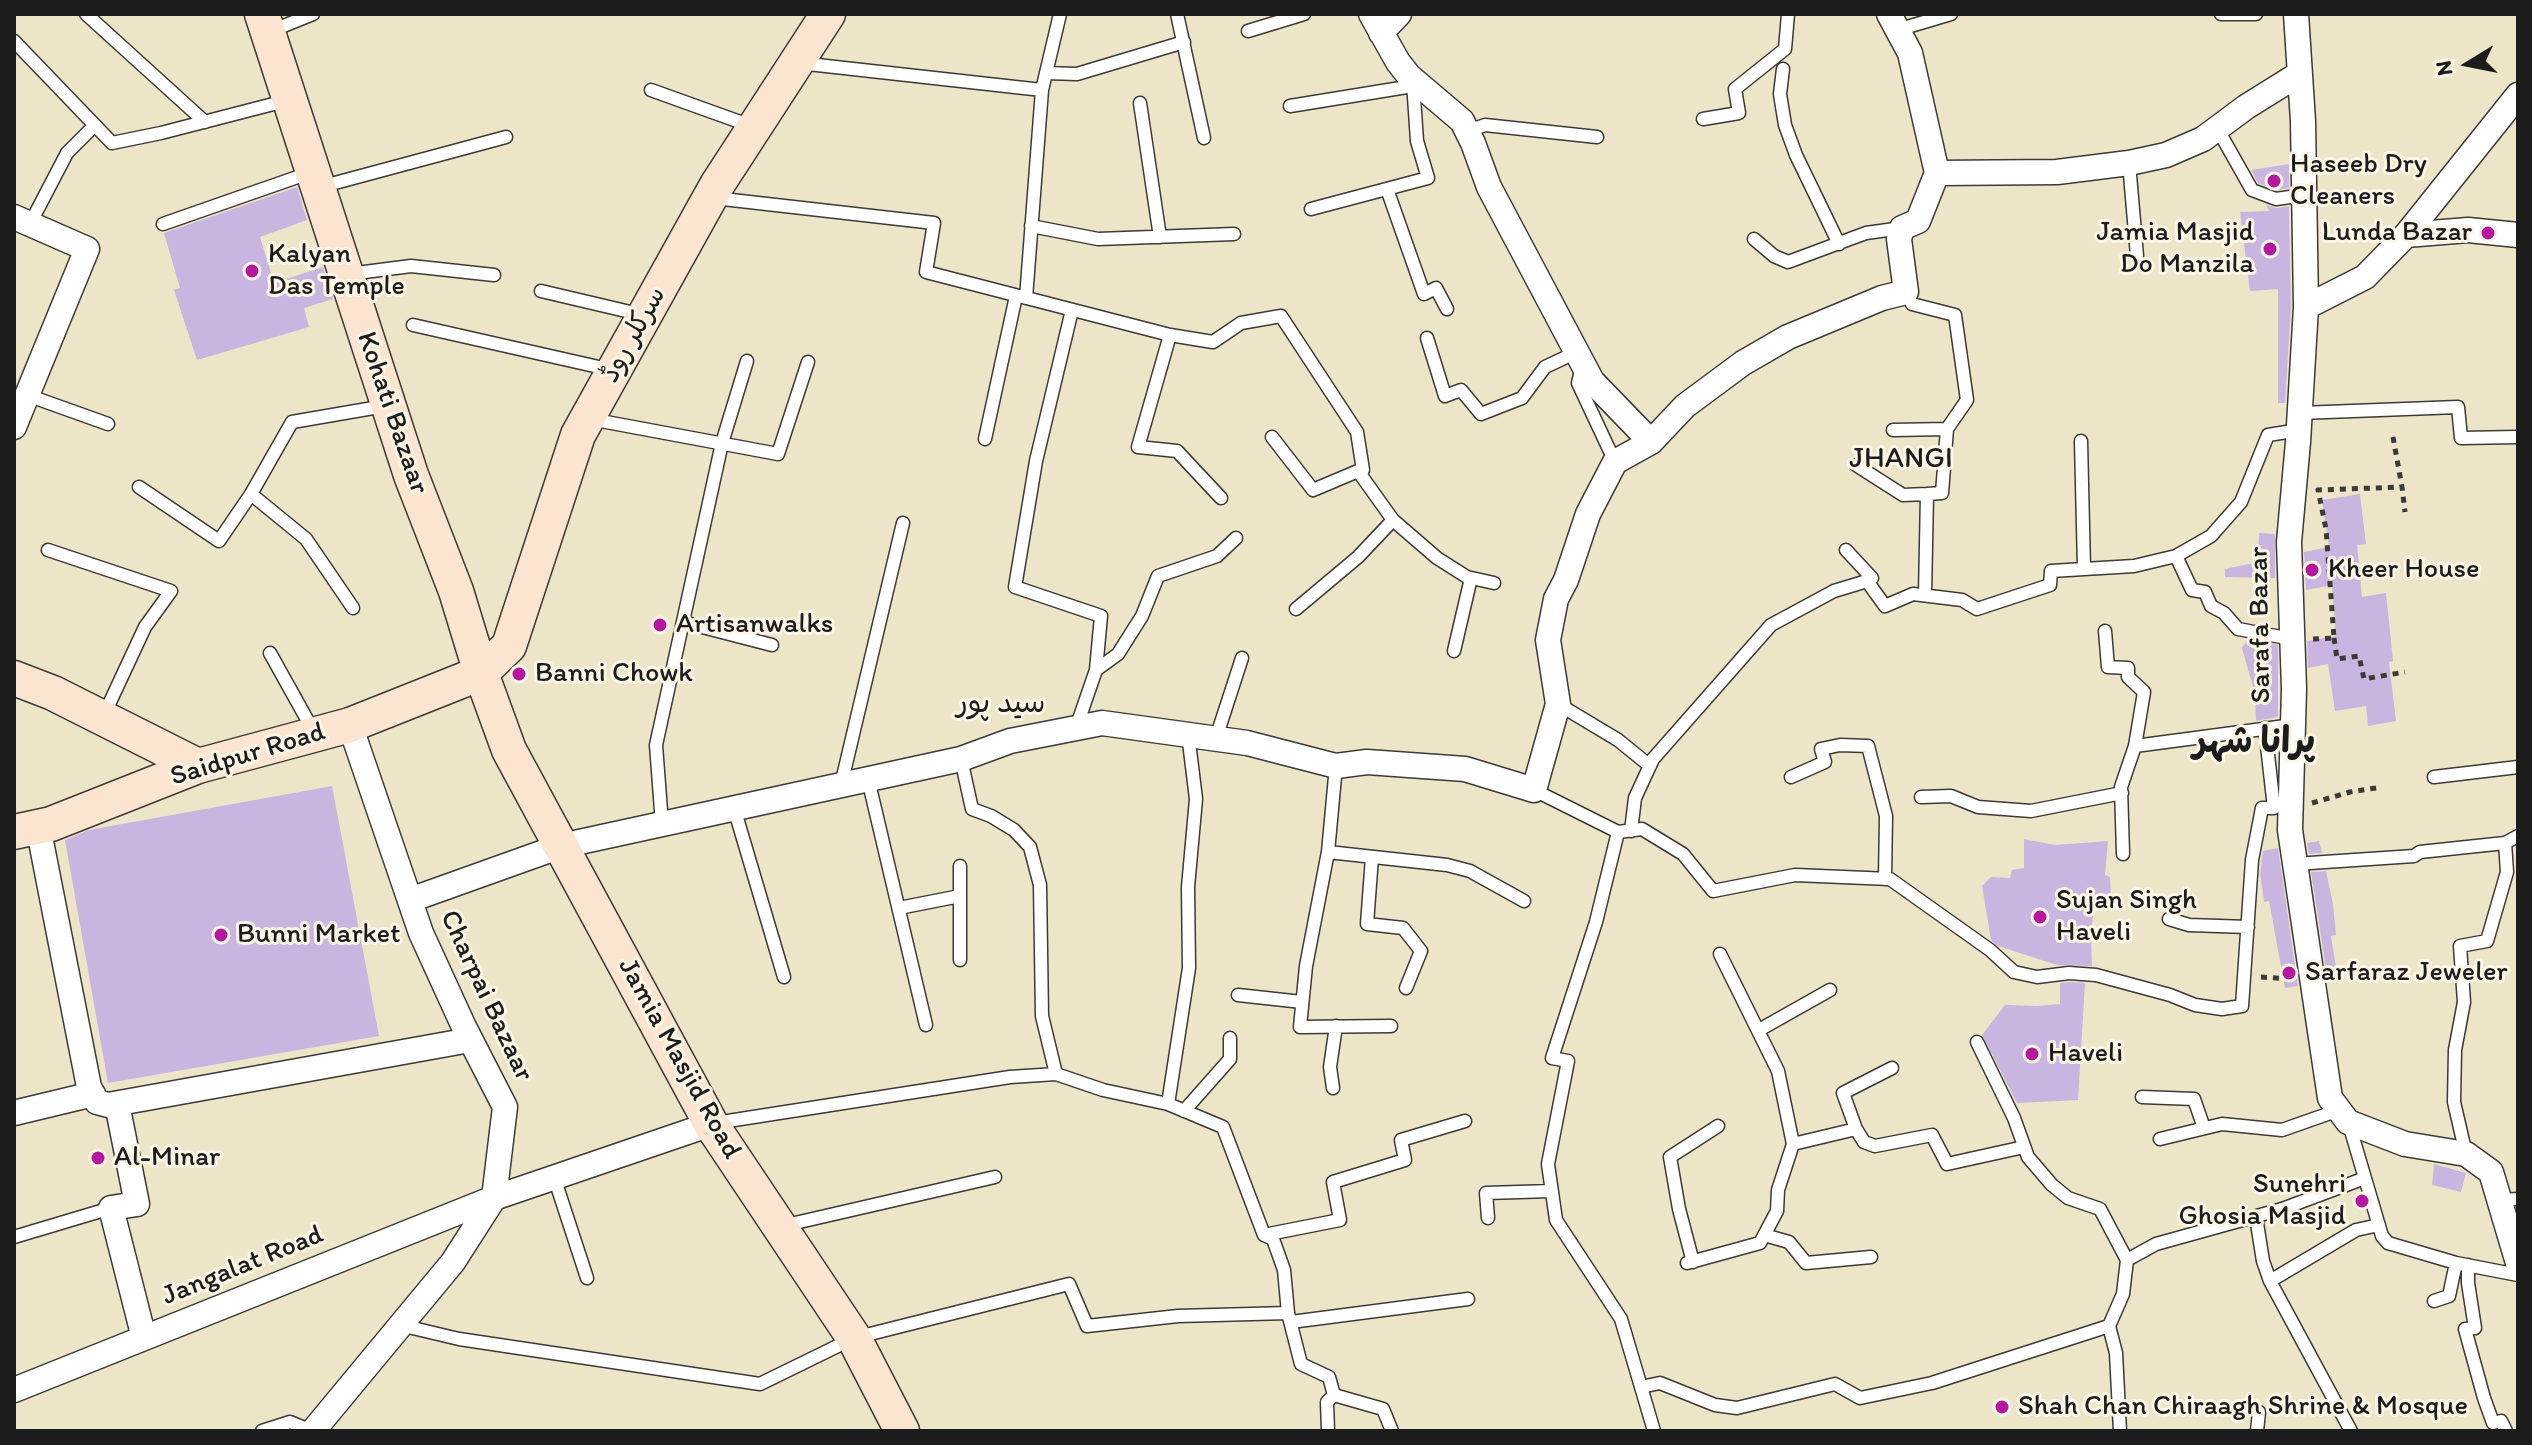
<!DOCTYPE html>
<meta charset="utf-8">
<style>
body{margin:0}
#map{position:relative;width:2532px;height:1445px;overflow:hidden;background:#ece5c7;font-family:Itim,sans-serif}
canvas{display:block}
.frame{position:absolute;inset:0;border:16px solid #1c1c1c;pointer-events:none}
.north{position:absolute;left:2428px;top:24px;width:80px;height:80px;-webkit-text-stroke:6px #fcf5e5;paint-order:stroke;rotate:260deg;font-size:22px;font-weight:700;line-height:32px;text-align:center;color:#1c1c1c}
.north::after{content:'';display:block;margin:auto;width:28px;height:36px;background:#1c1c1c;clip-path:polygon(50% 0,100% 100%,50% 72%,0 100%)}
</style>
<div id="map">
<canvas width="2532" height="1445"></canvas>
<div class="frame"></div>
<div class="north">N</div>
</div>
<script>
const c = document.querySelector('canvas').getContext('2d');
c.lineJoin = 'round';
function fillPath(path, color) { c.fillStyle = color; c.fill(path, 'evenodd'); }
const poly = rows => new Path2D(rows.map(r => 'M' + r).join(''));
function trace(path, color, width, dash) { c.strokeStyle = color; c.lineWidth = width; c.lineCap = dash ? 'butt' : 'round'; c.setLineDash(dash || []); c.stroke(path); }
function write(font, color, halo, rows, align = 'center') {
  c.font = font + ' Itim,"Playpen Sans Arabic",sans-serif'; c.lineWidth = 6; c.setLineDash([]); c.textBaseline = 'middle'; c.strokeStyle = halo; c.fillStyle = color; for (const [text, x, y, turn = 0] of rows) {
    c.save(); c.translate(x, y); c.rotate((+turn || 0) * Math.PI / 180); c.textAlign = isNaN(turn) ? turn : align; if (halo) c.strokeText(text, 0, 0); c.fillText(text, 0, 0); c.restore();
  }
}
fillPath(poly([
 [2289,164,2289,188,2277,190,2258,183,2251,170],
 [297,187,307,220,260,237,274,283,323,267,333,299,304,308,309,327,197,360,174,290,180,288,164,233],
 [2266,205,2277,208,2289,206,2291,307,2285,403,2278,403,2278,289,2250,291,2240,212,2269,211],
 [2360,494,2366,544,2357,545,2362,597,2386,593,2393,661,2389,662,2396,721,2368,726,2366,706,2335,711,2328,664,2308,668,2307,641,2336,636,2332,585,2306,590,2304,552,2329,547,2322,500],
 [2259,533,2275,534,2275,578,2225,577,2225,569,2258,562],
 [2247,640,2278,645,2278,717,2256,721,2255,694,2242,648],
 [332,786,379,1036,108,1083,65,840,89,830],
 [2024,839,2055,845,2108,841,2105,875,2110,877,2111,897,2095,897,2091,936,2092,966,2057,965,1998,946,1991,940,1982,886,1991,877,2010,878,2012,870,2024,868],
 [2319,841,2322,853,2309,854,2307,843],
 [2278,848,2298,986,2285,988,2269,901,2264,902,2260,874,2263,851],
 [2326,871,2333,904,2336,935,2331,936,2338,980,2328,982,2311,872],
 [2069,982,2085,983,2078,1100,2017,1103,1982,1035,2005,1005,2037,1006,2060,1004,2060,983],
 [2434,1164,2466,1173,2461,1192,2432,1185]
]), '#c8b6e0');
const lane = poly([
 [86,14,205,122],
 [1177,14,1204,138],
 [2221,14,2256,14],
 [1897,30,1951,14],
 [271,31,313,14],
 [1248,31,1304,14],
 [14,41,112,143,161,133,289,100],
 [799,63,1042,90],
 [1783,69,1780,94,1785,125,1796,155,1839,244],
 [1046,73,1077,74,1184,42],
 [651,90,754,127],
 [1140,103,1160,237],
 [1290,106,1413,86],
 [1703,119,1739,113,1735,89,1785,49,1788,14],
 [2217,128,2252,190,2276,199,2304,195],
 [1468,131,1485,125,1597,137],
 [2129,163,2137,256],
 [320,187,506,137],
 [1387,189,1424,294,1436,288,1447,309],
 [714,198,934,223,926,272,1170,335,1213,342,1241,323,1281,316,1357,432,1363,470,1358,471,1393,520,1437,558,1467,577,1494,583],
 [1311,209,1428,178,1417,141,1413,82],
 [30,224,67,153,95,125],
 [163,224,309,173],
 [1031,226,1098,239,1234,234],
 [1754,239,1774,256,1788,262,1866,233,1902,228],
 [349,274,411,266,494,275],
 [541,291,643,315],
 [1906,292,1912,304,1955,315,1967,400,1947,429,1942,493,1927,494,1925,595],
 [1026,298,1042,90,1060,14],
 [1072,310,1036,461,1015,587,1101,616,1096,670,1076,728],
 [413,325,612,370],
 [1170,335,1138,447,1177,451,1221,498],
 [1427,338,1445,396,1461,390,1481,414,1522,398,1545,367,1577,352],
 [1582,366,1578,383,1615,462],
 [27,395,108,424],
 [2300,413,2458,407,2461,438,2518,437],
 [590,419,778,454,808,362],
 [1893,430,1947,429],
 [1272,437,1313,490,1358,471],
 [985,439,1016,296],
 [2081,441,2084,569],
 [1856,465,1903,495,1927,494],
 [139,487,219,541,251,494,292,422,385,406],
 [251,494,306,539,353,608],
 [48,550,171,591,145,627,104,715],
 [1846,550,1872,578,1867,581],
 [2176,556,2211,536,2241,502,2268,435,2299,430],
 [1296,609,1358,557,1393,520],
 [683,622,772,645],
 [2105,631,2108,667,2128,668,2128,677,2144,692,2135,746,2121,787,2123,854],
 [1454,651,1471,578],
 [270,653,314,732],
 [1096,670,1118,654,1142,616,1158,576,1217,556,1236,538],
 [1558,704,1618,740,1650,766],
 [1216,738,1242,658],
 [2135,746,2293,725],
 [961,759,972,809,991,816,1014,830,1030,847,1040,885,1042,1016,1056,1074],
 [1336,766,1328,852,1306,966,1300,1027,1391,1026],
 [1791,777,1825,762,1821,749,1840,745,1868,746,1886,816,1885,879],
 [2434,777,2518,767],
 [868,779,926,1025],
 [841,785,903,523],
 [1534,790,1618,832,1642,829,1683,854,1713,891,1795,875,1890,879,1990,950,2014,972,2037,977,2069,973,2096,975,2170,995,2195,1005,2222,1009,2242,1006,2252,860,2262,808,2274,808,2265,728],
 [1921,797,1951,796,1978,807,2031,811,2122,793],
 [734,808,784,977],
 [662,824,656,745,722,443,747,361],
 [1631,831,1635,798,1653,759,1771,625,1834,591,1867,581,1885,606,1913,594,1962,600,1977,609,2050,585,2051,571,2134,566,2176,556,2192,590,2205,592,2211,606,2224,613,2238,629,2292,639],
 [1618,832,1596,922,1552,1058,1568,1061,1548,1164,1556,1220,1621,1319,1654,1431],
 [1328,852,1447,865,1470,871,1524,901],
 [1372,857,1367,924,1403,928,1421,951,1406,988],
 [2295,864,2414,856,2420,852,2505,843,2518,836],
 [899,908,960,896],
 [2169,919,2189,925,2248,927],
 [960,960,960,866],
 [1238,995,1302,1002],
 [1759,1030,1830,990],
 [1977,1042,2014,1118,2028,1157,2052,1185,2068,1198,2100,1209,2127,1260,2123,1294,2109,1326,2116,1353,2120,1431],
 [1892,1068,1843,1093,1856,1129,1864,1142,1875,1146,1932,1135,1947,1164,2024,1147],
 [1333,1088,1330,1067,1336,1026],
 [2142,1097,2194,1099,2204,1128],
 [1168,1104,1189,968,1188,887,1196,799,1188,734],
 [1184,1111,1230,1059,1230,1038],
 [715,1123,1010,1077,1056,1074,1103,1090,1168,1104,1223,1127,1264,1235,1273,1239,1284,1270,1288,1313,1301,1364,1329,1377,1334,1395],
 [2349,1124,2382,1236,2388,1243,2456,1263,2518,1275],
 [2160,1139,2222,1124,2282,1130,2339,1110],
 [1793,1144,1856,1129],
 [2466,1154,2454,1102,2455,1050,2464,1002,2460,946,2487,941,2507,872,2505,843],
 [554,1177,587,1278],
 [2501,1200,2518,1199],
 [2256,1217,2263,1261,2270,1281,2351,1431],
 [1488,1218,1486,1193,1552,1191],
 [782,1226,995,1177],
 [1264,1235,1340,1220,1333,1182,1405,1160,1401,1140,1465,1121],
 [1764,1235,1789,1242,1806,1263,1871,1257],
 [14,1237,111,1208],
 [2127,1260,2156,1244,2282,1209,2365,1178],
 [1693,1262,1679,1209,1670,1157,1718,1126],
 [1687,1263,1760,1243,1777,1211,1778,1190,1793,1144,1778,1071,1720,954],
 [2468,1265,2468,1283,2475,1328,2465,1329,2484,1398,2493,1423,2501,1421,2506,1431],
 [2270,1281,2356,1230,2379,1225],
 [2434,1301,2449,1296,2456,1263],
 [1291,1322,1468,1299],
 [400,1325,459,1339,760,1384,854,1338,1069,1284,1087,1326,1178,1316,1288,1313],
 [1641,1387,1660,1383,1715,1405,1737,1408,1835,1384,1860,1398,1932,1383,2109,1326],
 [1334,1395,1383,1409,1392,1431],
 [262,1431,290,1422,312,1431],
 [1328,1431,1327,1402,1334,1395],
 [2257,1431,2259,1412]
]);
const street = poly([
 [1371,14,1398,62,1409,76,1462,121,1473,143,1489,187,1592,381,1651,442],
 [2296,14,2303,121,2306,307,2298,442,2289,542,2294,689,2290,830,2330,1098,2348,1122,2405,1144,2466,1154,2491,1172,2518,1263],
 [1381,33,1399,14],
 [1937,173,2057,172,2129,163,2166,155,2203,139,2246,107,2299,74],
 [14,217,87,249,14,427],
 [2406,235,2468,230,2518,235],
 [2306,307,2365,277,2406,235,2518,95],
 [38,826,89,1087,97,1102,108,1105,470,1040],
 [410,900,561,846,961,759,1010,741,1102,723,1247,743,1336,766,1367,762,1465,769,1534,790,1558,704,1548,640,1556,599,1566,580,1588,514,1615,462,1651,442,1685,406,1743,363,1788,337,1882,298,1906,292,1899,239,1902,228,1918,221,1937,173,1910,53,1889,14],
 [117,1104,137,1204,111,1208,144,1338],
 [14,1113,93,1094],
 [14,1390,494,1198,711,1124],
 [313,1431,453,1262,494,1198,505,1107,464,1027,421,933,350,725]
]);
const secondary = poly([
 [262,14,411,475,456,591,481,673,509,750,711,1124,854,1338,902,1431],
 [14,678,53,693,198,766],
 [14,832,51,824,198,766,350,725,481,673,509,646,578,435,717,185,828,14]
]);
trace(lane, '#3b3a36', 15);
trace(street, '#3b3a36', 27);
trace(secondary, '#3b3a36', 37);
trace(poly([
 [2393,437,2402,487],
 [2334,638,2337,659,2359,656,2364,679,2405,672],
 [2313,639,2334,638,2326,529,2318,490,2402,487,2405,512],
 [2312,803,2350,792,2382,787],
 [2261,977,2291,979]
]), '#3b3a36', 5, [6, 6]);
trace(lane, '#fff', 12);
trace(street, '#fff', 24);
trace(secondary, '#fce5d0', 34);
for (const [x, y, r, color] of [
 [2274,181,8,"#b5179e"],
 [2488,233,8,"#b5179e"],
 [2270,249,8,"#b5179e"],
 [252,271,8,"#b5179e"],
 [2312,570,8,"#b5179e"],
 [660,625,8,"#b5179e"],
 [519,674,8,"#b5179e"],
 [2040,917,8,"#b5179e"],
 [221,935,8,"#b5179e"],
 [2289,973,8,"#b5179e"],
 [2032,1054,8,"#b5179e"],
 [98,1158,8,"#b5179e"],
 [2362,1201,8,"#b5179e"],
 [2002,1407,8,"#b5179e"]
]) { const dot = new Path2D(); dot.arc(x, y, r, 0, 2 * Math.PI); c.fillStyle = color; c.fill(dot); trace(dot, '#fcf5e5', 3); }
write('28px', '#1c1c1c', '#fcf5e5', [
 ["Haseeb Dry",2290,165],
 ["Cleaners",2290,197],
 ["Jamia Masjid",2254,233,"right"],
 ["Do Manzila",2254,265,"right"],
 ["Lunda Bazar",2472,233,"right"],
 ["Kalyan",268,255],
 ["Das Temple",268,287],
 ["Kheer House",2328,570],
 ["Artisanwalks",676,625],
 ["Banni Chowk",535,674],
 ["Sujan Singh",2056,901],
 ["Haveli",2056,933],
 ["Bunni Market",237,935],
 ["Sarfaraz Jeweler",2305,973],
 ["Haveli",2048,1054],
 ["Al-Minar",114,1158],
 ["Sunehri",2346,1185,"right"],
 ["Ghosia Masjid",2346,1217,"right"],
 ["Shah Chan Chiraagh Shrine & Mosque",2018,1407]
], 'left');
write('28px', '#1c1c1c', '#fcf5e5', [
 ["سرکلر روڈ",634,335,-61],
 ["Kohati Bazaar",392,413,71],
 ["Sarafa Bazar",2261,625,-91],
 ["Saidpur Road",248,755,-17],
 ["Charpai Bazaar",486,996,65],
 ["Jamia Masjid Road",679,1059,61],
 ["Jangalat Road",243,1266,-22]
]);
write('30px', '#1c1c1c', '#fcf5e5', [
 ["JHANGI",1901,459],
 ["سید پور",1001,704]
]);
write('bold 36px', '#1c1c1c', '#fcf5e5', [
 ["پرانا شہر",2254,743]
]);
</script>
